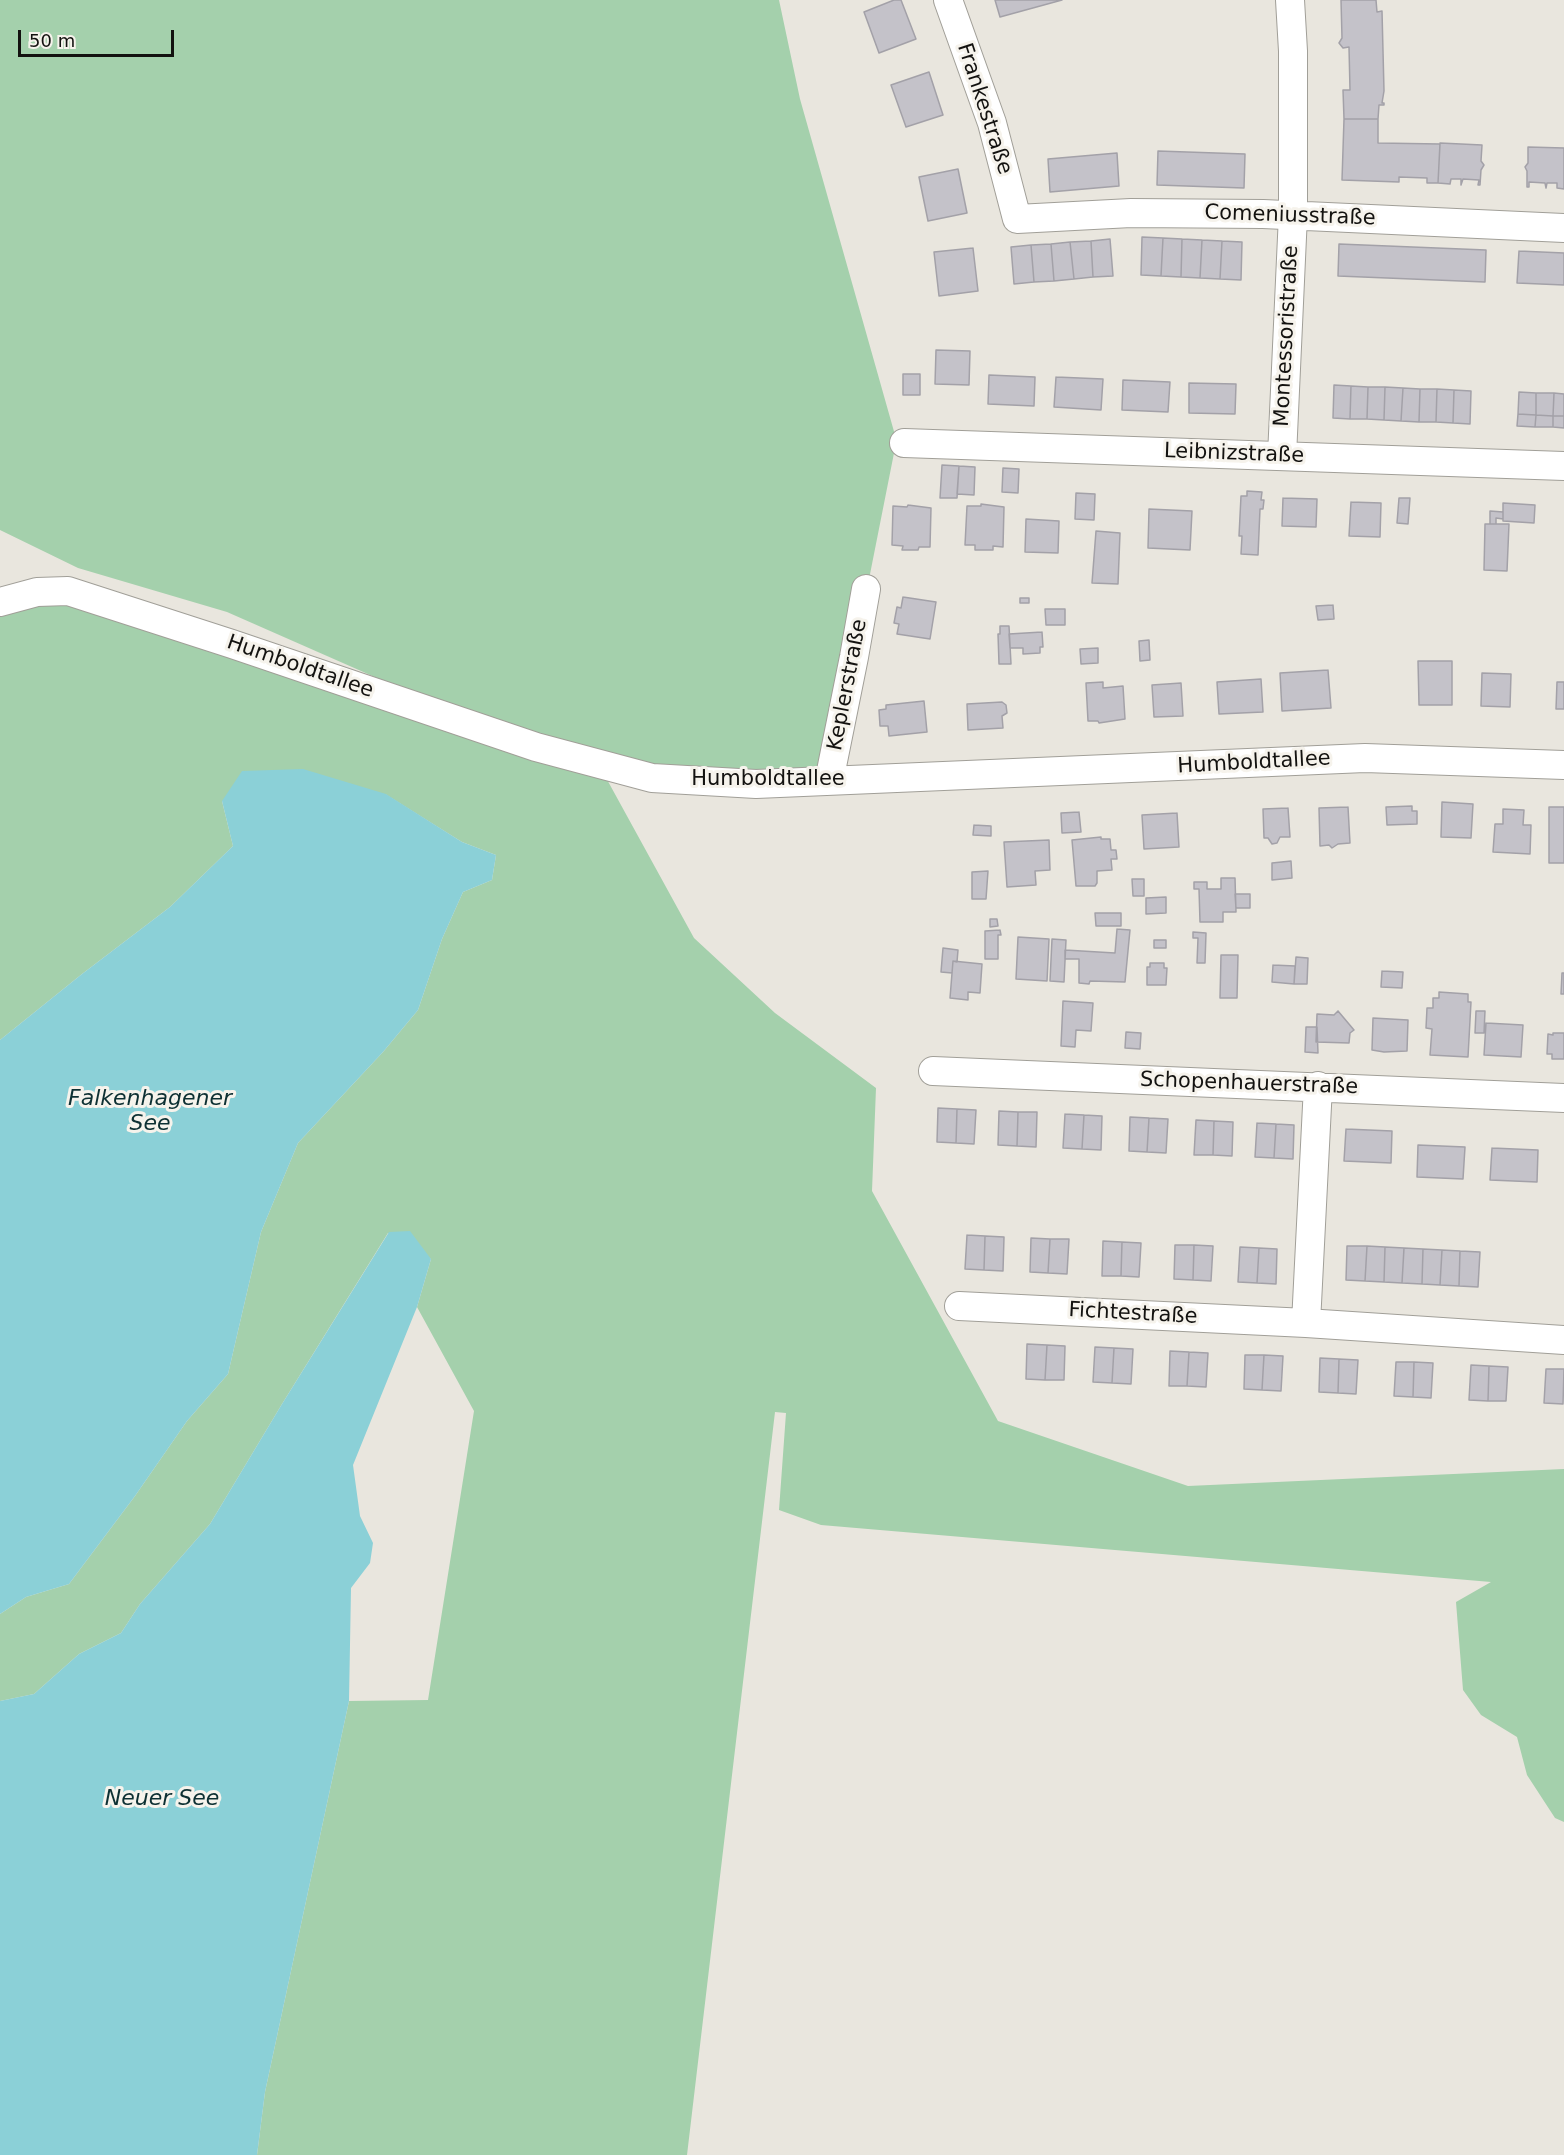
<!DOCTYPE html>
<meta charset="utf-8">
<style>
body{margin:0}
#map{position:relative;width:1564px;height:2155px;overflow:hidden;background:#e9e6de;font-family:"DejaVu Sans",sans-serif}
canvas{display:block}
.scale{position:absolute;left:18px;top:30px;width:156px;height:27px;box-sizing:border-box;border:3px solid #131210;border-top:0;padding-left:8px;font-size:18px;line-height:21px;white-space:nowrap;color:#131210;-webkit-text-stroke:4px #f6f3ec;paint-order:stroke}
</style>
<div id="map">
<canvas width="1564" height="2155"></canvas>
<div class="scale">50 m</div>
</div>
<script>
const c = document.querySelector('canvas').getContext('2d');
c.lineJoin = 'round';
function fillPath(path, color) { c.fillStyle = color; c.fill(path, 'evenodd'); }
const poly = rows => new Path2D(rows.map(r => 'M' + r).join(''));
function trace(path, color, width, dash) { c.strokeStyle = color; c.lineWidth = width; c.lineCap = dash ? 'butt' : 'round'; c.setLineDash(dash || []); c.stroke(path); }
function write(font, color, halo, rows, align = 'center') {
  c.font = font + ' "DejaVu Sans",sans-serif'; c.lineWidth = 6; c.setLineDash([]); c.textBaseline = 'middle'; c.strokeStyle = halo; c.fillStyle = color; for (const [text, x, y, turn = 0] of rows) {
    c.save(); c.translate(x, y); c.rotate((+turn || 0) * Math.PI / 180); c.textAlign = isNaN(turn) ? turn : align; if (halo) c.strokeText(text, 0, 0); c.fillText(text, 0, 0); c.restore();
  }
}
fillPath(poly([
 [0,0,779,0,800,99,895,435,895,448,829,781,599,765,694,938,775,1013,876,1088,872,1191,998,1421,1188,1486,1564,1469,1564,1822,1555,1818,1527,1775,1517,1737,1481,1715,1463,1690,1456,1602,1491,1582,821,1525,779,1510,786,1413,775,1412,687,2155,257,2155,265,2092,349,1701,428,1700,474,1411,417,1307,431,1259,388,1233,282,1404,210,1524,140,1604,121,1633,79,1654,34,1694,0,1701,0,1614,26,1597,69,1584,135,1496,187,1421,228,1374,261,1232,298,1143,383,1052,418,1010,442,939,463,892,492,880,496,855,462,842,385,794,222,801,233,846,170,907,82,974,0,1040,0,601,37,592,527,744,227,612,78,568,0,530]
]), '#a4d0ac');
fillPath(poly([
 [303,769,386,794,462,842,496,855,492,880,463,892,442,939,418,1010,383,1052,298,1143,261,1232,228,1374,187,1421,135,1496,69,1584,26,1597,0,1614,0,1040,82,974,170,907,233,846,222,801,242,771],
 [410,1231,431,1259,417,1307,353,1465,360,1516,373,1543,370,1563,351,1588,349,1701,265,2092,257,2155,0,2155,0,1701,34,1694,79,1654,121,1633,140,1604,210,1524,282,1404,389,1232]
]), '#8bd0d7');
const building = poly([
 [894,0,901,0,916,39,879,53,864,12,894,0],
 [995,0,1062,0,1000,17,995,0],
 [1341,0,1376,0,1377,12,1382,11,1384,91,1382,103,1384,103,1384,105,1379,105,1378,119,1344,119,1343,90,1350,90,1349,47,1343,48,1339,43,1342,38,1341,0],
 [929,72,943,115,906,127,891,85,929,72],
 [1344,119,1378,119,1378,143,1440,144,1438,183,1427,183,1427,178,1399,177,1399,182,1342,180,1344,119],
 [1440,143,1482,145,1481,161,1484,165,1481,170,1480,185,1478,185,1479,180,1463,179,1461,185,1461,179,1451,179,1450,184,1438,183,1440,143],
 [1528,147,1564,148,1564,189,1557,188,1557,183,1547,183,1546,188,1545,183,1529,182,1529,187,1527,187,1527,171,1525,167,1528,163,1528,147],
 [1158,151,1245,154,1244,188,1157,185,1158,151],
 [1117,153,1119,186,1050,192,1048,159,1117,153],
 [958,169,967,213,928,221,919,177,958,169],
 [1142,237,1163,238,1161,276,1141,275,1142,237],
 [1163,238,1182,239,1181,277,1161,276,1163,238],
 [1110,239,1113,276,1093,277,1091,241,1110,239],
 [1182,239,1202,240,1200,278,1181,277,1182,239],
 [1202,240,1222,241,1220,279,1200,278,1202,240],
 [1091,241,1093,277,1074,279,1070,242,1091,241],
 [1222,241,1242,242,1241,280,1220,279,1222,241],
 [1070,242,1074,279,1054,281,1051,244,1070,242],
 [1051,244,1054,281,1034,282,1031,245,1051,244],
 [1339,244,1486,250,1485,282,1338,276,1339,244],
 [1031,245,1034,282,1014,284,1011,247,1031,245],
 [973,248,978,291,939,296,934,252,973,248],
 [1519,251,1564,253,1564,285,1517,283,1519,251],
 [936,350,970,351,969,385,935,384,936,350],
 [903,374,920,374,920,395,903,395,903,374],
 [989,375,1035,377,1034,406,988,404,989,375],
 [1056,377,1103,379,1101,410,1054,407,1056,377],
 [1123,380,1170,382,1168,412,1122,410,1123,380],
 [1189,383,1236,384,1235,414,1189,413,1189,383],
 [1334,385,1351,386,1350,419,1333,418,1334,385],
 [1351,386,1368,387,1367,419,1350,419,1351,386],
 [1368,387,1385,387,1384,420,1367,419,1368,387],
 [1385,387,1403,388,1401,421,1384,420,1385,387],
 [1403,388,1420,389,1419,422,1401,421,1403,388],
 [1420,389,1437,389,1436,422,1419,422,1420,389],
 [1437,389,1454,390,1453,423,1436,422,1437,389],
 [1454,390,1471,391,1470,424,1453,423,1454,390],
 [1519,392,1536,393,1536,415,1518,414,1519,392],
 [1536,393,1554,393,1553,416,1536,415,1536,393],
 [1554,393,1564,394,1564,416,1553,416,1554,393],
 [1518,414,1536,415,1535,427,1517,426,1518,414],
 [1536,415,1553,416,1553,427,1535,427,1536,415],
 [1553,416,1564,416,1564,428,1553,427,1553,416],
 [942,465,959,466,957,498,940,498,942,465],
 [959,466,975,467,974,495,957,494,959,466],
 [1003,468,1019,469,1018,493,1002,492,1003,468],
 [1247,491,1262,492,1261,500,1264,500,1263,509,1260,509,1258,555,1241,554,1242,536,1239,536,1241,496,1247,496,1247,491],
 [1076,493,1095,494,1094,520,1075,519,1076,493],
 [1283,498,1317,499,1316,527,1282,526,1283,498],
 [1399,498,1410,498,1408,524,1397,523,1399,498],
 [1351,502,1381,503,1380,537,1349,536,1351,502],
 [1503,503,1535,505,1534,523,1503,521,1503,503],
 [981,504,1004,507,1003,547,993,546,993,550,975,550,975,545,965,545,967,506,981,506,981,504],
 [908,505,931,508,930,547,919,547,918,550,902,550,903,546,892,545,893,506,907,507,908,505],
 [1149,509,1192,511,1190,550,1148,548,1149,509],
 [1490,511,1503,512,1503,519,1496,518,1496,524,1490,524,1490,511],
 [1026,519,1059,521,1058,553,1025,552,1026,519],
 [1485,524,1509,524,1507,571,1484,570,1485,524],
 [1096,531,1120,533,1118,584,1092,583,1096,531],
 [903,597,936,602,930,639,897,634,899,624,894,623,897,607,901,608,903,597],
 [1020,598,1029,598,1029,603,1020,603,1020,598],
 [1333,605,1334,619,1318,620,1316,606,1333,605],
 [1045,609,1065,609,1065,625,1046,625,1045,609],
 [1000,626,1009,626,1011,664,999,664,998,634,1000,634,1000,626],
 [1042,632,1043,647,1040,647,1040,653,1023,654,1023,648,1010,648,1009,634,1042,632],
 [1149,640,1150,660,1140,661,1139,641,1149,640],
 [1098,648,1098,663,1081,664,1080,649,1098,648],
 [1418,661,1452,661,1452,705,1419,705,1418,661],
 [1328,670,1331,708,1282,711,1280,673,1328,670],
 [1482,673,1511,674,1510,707,1481,706,1482,673],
 [1261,679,1263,712,1219,714,1217,682,1261,679],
 [1103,682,1103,688,1123,686,1125,719,1099,723,1098,721,1088,721,1086,683,1103,682],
 [1557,682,1564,682,1564,709,1556,709,1557,682],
 [1181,683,1183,716,1154,717,1152,685,1181,683],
 [924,701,927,732,889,736,888,726,880,726,879,710,886,709,886,705,924,701],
 [1002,702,1006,705,1007,713,1002,716,1003,728,968,730,967,704,1002,702],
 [1442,802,1473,804,1471,838,1441,837,1442,802],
 [1412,806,1412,811,1417,811,1417,824,1387,825,1386,807,1412,806],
 [1348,807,1350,843,1338,844,1332,848,1329,845,1320,846,1319,808,1348,807],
 [1549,807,1564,807,1564,863,1549,863,1549,807],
 [1288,808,1290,837,1280,837,1277,843,1272,844,1268,838,1264,838,1263,809,1288,808],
 [1503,809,1524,810,1523,825,1531,825,1530,854,1493,852,1495,824,1503,824,1503,809],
 [1079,812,1081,832,1062,833,1061,813,1079,812],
 [1177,813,1179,847,1144,849,1142,815,1177,813],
 [974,825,991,826,991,836,973,835,974,825],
 [1101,837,1101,839,1110,839,1111,850,1116,850,1117,859,1111,859,1112,870,1097,871,1097,883,1095,886,1076,886,1072,840,1101,837],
 [1049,840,1050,870,1035,871,1036,885,1007,887,1004,842,1049,840],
 [1291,861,1292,878,1272,880,1272,863,1291,861],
 [988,871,986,899,972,899,972,872,988,871],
 [1221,878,1235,878,1236,912,1223,912,1223,922,1200,922,1199,889,1194,889,1194,882,1207,882,1207,889,1221,889,1221,878],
 [1132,879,1144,879,1144,896,1133,896,1132,879],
 [1235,894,1250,894,1250,908,1236,908,1235,894],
 [1166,897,1166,913,1146,914,1146,898,1166,897],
 [1095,913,1121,913,1121,926,1096,926,1095,913],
 [990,919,997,919,998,926,990,927,990,919],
 [1117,929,1130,930,1125,982,1090,981,1089,984,1079,983,1079,959,1065,959,1065,950,1115,953,1117,929],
 [1000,930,1001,935,998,935,998,959,985,959,985,931,1000,930],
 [1193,932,1206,933,1205,963,1197,963,1198,938,1193,938,1193,932],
 [1018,937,1049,939,1047,981,1016,979,1018,937],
 [1052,939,1066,940,1064,982,1050,981,1052,939],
 [1154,940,1166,940,1166,948,1154,948,1154,940],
 [943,948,958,950,957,962,953,961,952,973,941,972,943,948],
 [1221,955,1238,955,1237,998,1220,998,1221,955],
 [1296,957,1308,958,1307,984,1294,984,1296,957],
 [953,961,982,964,980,993,968,992,968,1000,950,998,953,961],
 [1150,963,1164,963,1164,968,1167,968,1166,985,1147,985,1147,967,1150,967,1150,963],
 [1273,965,1295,966,1294,984,1272,982,1273,965],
 [1382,971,1403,972,1402,988,1381,987,1382,971],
 [1562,973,1564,973,1564,994,1561,994,1562,973],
 [1439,992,1468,994,1468,1002,1471,1002,1468,1057,1430,1055,1432,1029,1426,1028,1427,1008,1433,1008,1433,998,1439,998,1439,992],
 [1063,1001,1093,1003,1091,1031,1076,1030,1075,1047,1061,1046,1063,1001],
 [1338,1011,1354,1030,1350,1033,1349,1043,1316,1042,1317,1014,1334,1015,1338,1011],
 [1476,1011,1485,1011,1484,1033,1475,1033,1476,1011],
 [1373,1018,1408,1020,1407,1051,1384,1052,1372,1050,1373,1018],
 [1486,1023,1523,1025,1521,1057,1484,1055,1486,1023],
 [1306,1027,1317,1027,1318,1053,1305,1052,1306,1027],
 [1126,1032,1141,1033,1140,1049,1125,1048,1126,1032],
 [1553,1033,1564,1033,1564,1059,1552,1059,1552,1054,1547,1054,1548,1034,1553,1035,1553,1033],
 [938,1108,957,1109,956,1143,937,1142,938,1108],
 [957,1109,976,1110,974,1144,956,1143,957,1109],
 [999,1111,1018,1112,1017,1146,998,1145,999,1111],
 [1018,1112,1037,1112,1036,1147,1017,1146,1018,1112],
 [1065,1114,1084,1115,1082,1149,1063,1148,1065,1114],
 [1084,1115,1102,1116,1101,1150,1082,1149,1084,1115],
 [1130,1117,1149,1118,1147,1152,1129,1151,1130,1117],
 [1149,1118,1168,1119,1166,1153,1147,1152,1149,1118],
 [1196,1120,1214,1121,1213,1155,1194,1155,1196,1120],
 [1214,1121,1233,1122,1232,1156,1213,1155,1214,1121],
 [1257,1123,1276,1124,1274,1158,1255,1157,1257,1123],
 [1276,1124,1294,1125,1293,1159,1274,1158,1276,1124],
 [1346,1129,1392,1131,1391,1163,1344,1161,1346,1129],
 [1418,1145,1465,1147,1463,1179,1417,1177,1418,1145],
 [1492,1148,1538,1150,1537,1182,1490,1180,1492,1148],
 [967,1235,985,1236,984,1270,965,1269,967,1235],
 [985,1236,1004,1237,1003,1271,984,1270,985,1236],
 [1031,1238,1050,1239,1048,1273,1030,1272,1031,1238],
 [1050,1239,1069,1239,1067,1274,1048,1273,1050,1239],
 [1103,1241,1122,1242,1121,1276,1102,1276,1103,1241],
 [1122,1242,1141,1243,1139,1277,1121,1276,1122,1242],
 [1175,1245,1194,1245,1193,1280,1174,1279,1175,1245],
 [1194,1245,1213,1246,1211,1281,1193,1280,1194,1245],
 [1347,1246,1367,1246,1365,1281,1346,1280,1347,1246],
 [1367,1246,1385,1247,1384,1282,1365,1281,1367,1246],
 [1240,1247,1259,1248,1257,1283,1238,1282,1240,1247],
 [1385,1247,1404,1248,1402,1283,1384,1282,1385,1247],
 [1259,1248,1277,1249,1276,1284,1257,1283,1259,1248],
 [1404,1248,1423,1249,1422,1284,1402,1283,1404,1248],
 [1423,1249,1442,1250,1440,1285,1422,1284,1423,1249],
 [1442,1250,1460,1251,1459,1286,1440,1285,1442,1250],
 [1460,1251,1480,1252,1478,1287,1459,1286,1460,1251],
 [1027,1344,1047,1345,1045,1380,1026,1379,1027,1344],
 [1047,1345,1065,1346,1064,1380,1045,1380,1047,1345],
 [1095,1347,1114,1348,1112,1383,1093,1382,1095,1347],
 [1114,1348,1133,1349,1131,1384,1112,1383,1114,1348],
 [1170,1351,1189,1352,1187,1386,1169,1386,1170,1351],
 [1189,1352,1208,1353,1206,1387,1187,1386,1189,1352],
 [1245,1355,1264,1355,1262,1390,1244,1389,1245,1355],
 [1264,1355,1283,1356,1281,1391,1262,1390,1264,1355],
 [1320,1358,1339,1359,1338,1393,1319,1392,1320,1358],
 [1339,1359,1358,1360,1356,1394,1338,1393,1339,1359],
 [1396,1362,1414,1362,1413,1397,1394,1396,1396,1362],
 [1414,1362,1433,1363,1431,1398,1413,1397,1414,1362],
 [1471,1365,1489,1366,1488,1401,1469,1400,1471,1365],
 [1489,1366,1508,1367,1506,1401,1488,1401,1489,1366],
 [1546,1369,1564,1369,1563,1404,1544,1403,1546,1369]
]);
fillPath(building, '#c4c2c9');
trace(building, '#a3a1a8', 1.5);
const minor = poly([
 [948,0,992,123,1017,219,1131,213,1263,214,1564,228],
 [904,443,1564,466],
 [1282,456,1293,215,1293,51,1290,0],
 [0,602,37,592,68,591,232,644,536,747,652,778,756,784,1365,758,1564,765],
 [829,781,854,657,866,589],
 [933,1071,1564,1098],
 [1318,1086,1306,1323,1564,1340],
 [959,1306,1306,1323]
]);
trace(minor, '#a19f98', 30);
trace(minor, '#fff', 28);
write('21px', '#131210', '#f6f3ec', [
 ["Frankestraße",984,109,72],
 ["Comeniusstraße",1290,216,2],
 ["Montessoristraße",1287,336,-87],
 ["Leibnizstraße",1234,454,2],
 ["Humboldtallee",300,667,19],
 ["Keplerstraße",848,685,-79],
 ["Humboldtallee",1254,763,-3],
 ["Humboldtallee",768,780],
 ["Schopenhauerstraße",1249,1084,2],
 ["Fichtestraße",1133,1314,3]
]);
write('italic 22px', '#0d3033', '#f6f3ec', [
 ["Falkenhagener",150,1099],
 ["See",150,1124],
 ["Neuer See",162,1799]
]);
</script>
